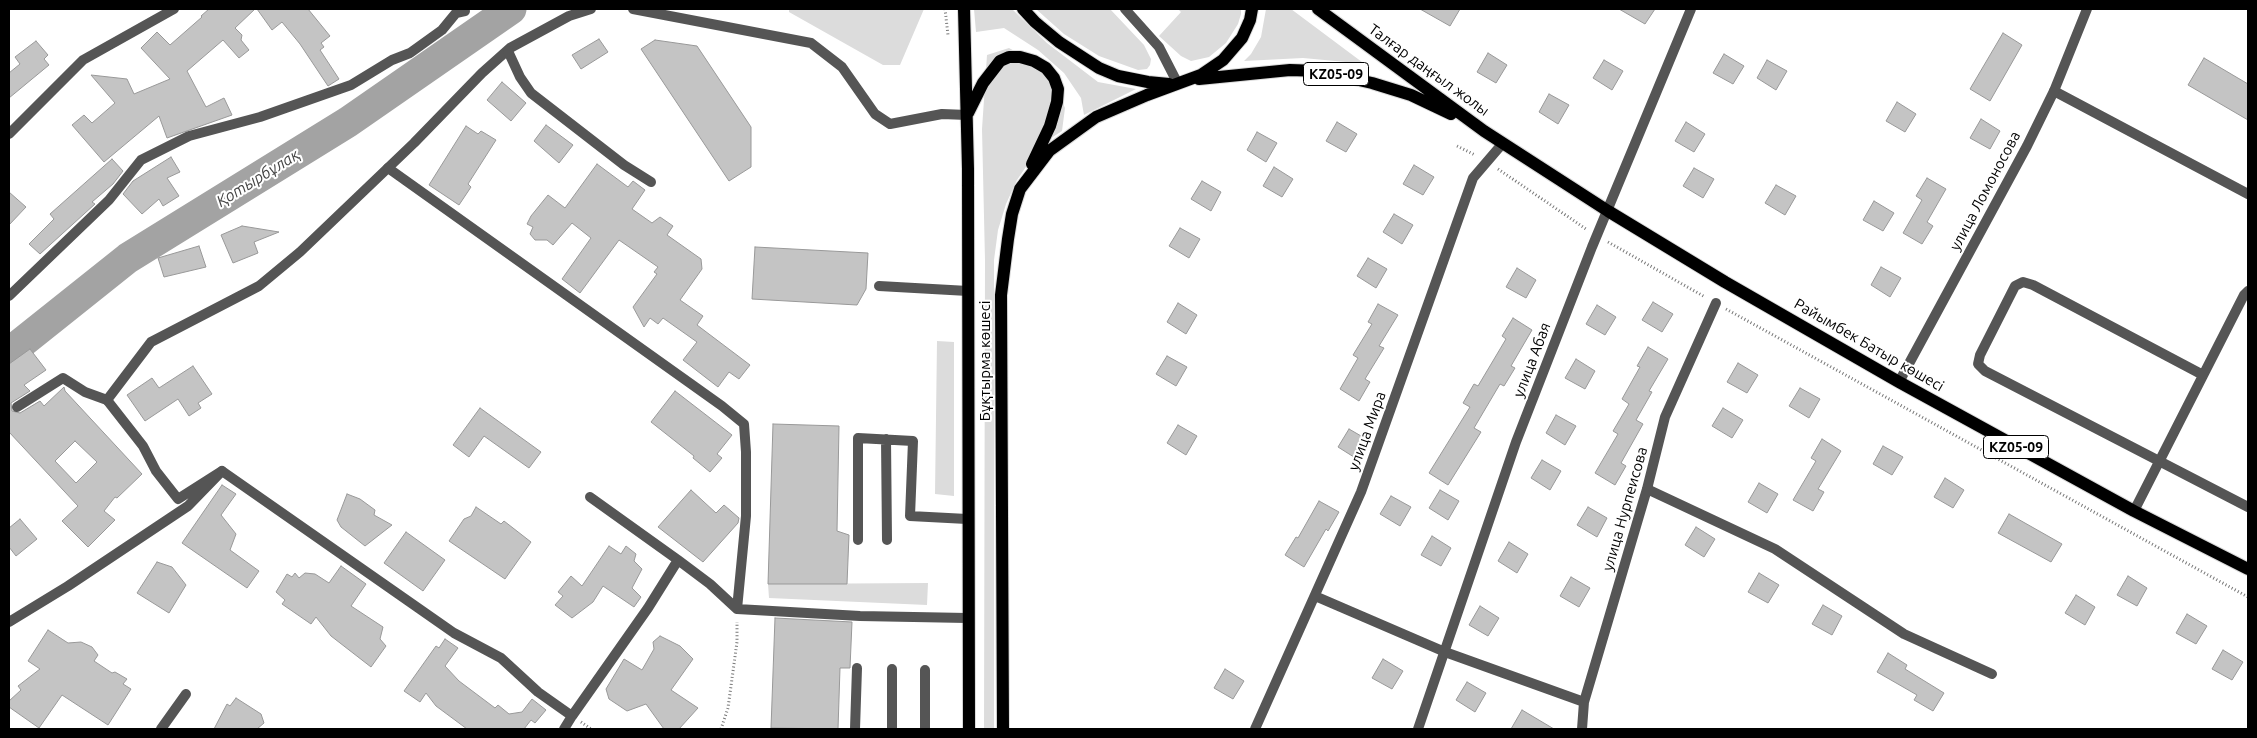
<!DOCTYPE html>
<meta charset="utf-8">
<style>
body{margin:0}
#map{position:relative;width:2257px;height:738px;overflow:hidden;background:#fff;font-family:Ubuntu,sans-serif}
canvas{display:block}
.frame{position:absolute;inset:0;border:10px solid #000;pointer-events:none}
</style>
<div id="map">
<canvas width="2257" height="738"></canvas>
<div class="frame"></div>
</div>
<script>
const c = document.querySelector('canvas').getContext('2d');
c.lineJoin = 'round';
function fillPath(path, color) { c.fillStyle = color; c.fill(path, 'evenodd'); }
const poly = rows => new Path2D(rows.map(r => 'M' + r).join(''));
function trace(path, color, width, dash) { c.strokeStyle = color; c.lineWidth = width; c.lineCap = dash ? 'butt' : 'round'; c.setLineDash(dash || []); c.stroke(path); }
function write(font, color, halo, rows, align = 'center') {
  c.font = font + ' Ubuntu,sans-serif'; c.lineWidth = 4; c.setLineDash([]); c.textBaseline = 'middle'; c.strokeStyle = halo; c.fillStyle = color; for (const [text, x, y, turn = 0] of rows) {
    c.save(); c.translate(x, y); c.rotate((+turn || 0) * Math.PI / 180); c.textAlign = isNaN(turn) ? turn : align; if (halo) c.strokeText(text, 0, 0); c.fillText(text, 0, 0); c.restore();
  }
}
fillPath(poly([
 [789,9,924,9,900,65,883,65,789,12],
 [974,9,1012,9,1047,43,1098,82,1136,89,1084,115,1081,98,1064,73,1038,50,1004,28,976,32],
 [1036,9,1110,9,1144,45,1151,59,1150,65,1147,69,1138,70,1099,56,1064,34],
 [1178,9,1241,9,1241,14,1238,24,1226,43,1209,57,1191,61,1181,56,1159,36,1181,12],
 [1266,9,1291,9,1370,68,1346,62,1303,58,1244,61,1251,54,1261,37],
 [1009,48,1036,63,1054,83,1065,108,1062,131,1048,140,1030,161,1017,180,1006,204,998,230,994,260,994,729,984,729,985,260,982,129,987,55],
 [937,341,954,342,954,496,935,494],
 [928,583,927,605,769,598,768,584]
]), '#dcdcdc');
trace(poly([
 [9,353,128,258,348,122,511,9]
]), '#a3a3a3', 31);
const building = poly([
 [209,9,255,9,235,28,242,35,241,40,249,50,239,58,223,40,187,71,206,107,224,98,232,115,167,138,159,116,104,162,72,125,84,115,92,123,115,103,91,75,127,79,134,94,170,79,141,48,157,32,170,45,202,17,201,16,209,9],
 [257,9,308,9,330,36,321,43,324,47,320,50,339,79,328,86,300,44,282,22,272,30,257,9],
 [1420,9,1460,9,1450,26,1420,9],
 [1619,9,1655,9,1645,24,1619,9],
 [2003,33,2022,45,1990,101,1970,89,2003,33],
 [599,39,608,52,581,69,572,55,599,39],
 [655,40,697,46,751,127,751,167,729,181,641,49,655,40],
 [36,41,48,55,44,59,49,65,9,98,9,73,20,64,15,57,36,41],
 [1488,53,1507,65,1496,83,1477,72,1488,53],
 [1724,54,1744,66,1733,84,1713,73,1724,54],
 [2204,58,2248,84,2248,120,2188,85,2204,58],
 [1604,60,1623,71,1612,90,1593,78,1604,60],
 [1767,60,1787,71,1776,90,1757,78,1767,60],
 [502,82,526,103,511,121,487,100,502,82],
 [1549,94,1569,105,1558,124,1539,112,1549,94],
 [1897,102,1916,114,1905,132,1886,121,1897,102],
 [1981,119,2000,131,1990,149,1970,138,1981,119],
 [1337,122,1357,134,1346,152,1326,141,1337,122],
 [1686,122,1705,134,1694,152,1675,141,1686,122],
 [546,125,573,145,559,163,534,141,546,125],
 [466,126,478,134,481,131,496,140,468,184,471,187,459,205,429,185,466,126],
 [1257,132,1277,143,1266,162,1247,150,1257,132],
 [171,157,180,172,167,178,179,196,163,206,159,199,142,214,123,194,133,181,171,157],
 [112,159,123,171,113,184,92,202,95,204,40,254,29,244,54,219,50,214,112,159],
 [597,164,628,187,633,181,645,190,632,209,652,223,660,217,673,226,667,235,701,259,702,269,680,300,703,316,697,325,750,365,739,379,729,372,718,387,683,360,697,342,663,318,658,324,650,318,644,327,633,307,657,274,654,272,658,267,619,240,580,293,562,279,591,238,572,223,553,245,547,240,535,240,530,234,533,227,527,224,531,216,548,195,565,208,597,164],
 [1414,165,1434,177,1423,195,1403,184,1414,165],
 [1274,167,1293,179,1282,197,1263,186,1274,167],
 [1694,168,1714,179,1703,198,1683,186,1694,168],
 [1927,178,1946,189,1927,222,1933,226,1922,244,1903,233,1922,200,1916,196,1927,178],
 [1202,181,1221,192,1211,211,1191,199,1202,181],
 [1776,185,1796,196,1785,215,1765,203,1776,185],
 [9,192,26,207,9,225,9,192],
 [1874,201,1894,213,1883,231,1863,220,1874,201],
 [1394,214,1413,225,1402,244,1383,232,1394,214],
 [242,226,279,232,254,242,258,253,233,263,221,235,242,226],
 [1180,228,1200,239,1189,258,1169,246,1180,228],
 [199,246,206,267,164,277,158,258,199,246],
 [755,247,868,253,866,289,857,305,752,299,755,247],
 [1368,258,1387,269,1376,288,1357,276,1368,258],
 [1881,267,1901,278,1890,297,1871,285,1881,267],
 [1517,268,1536,280,1526,298,1506,287,1517,268],
 [1653,302,1673,314,1662,332,1642,320,1653,302],
 [1178,303,1197,315,1186,334,1167,322,1178,303],
 [1378,304,1398,315,1379,346,1384,348,1365,379,1370,382,1359,401,1340,389,1358,358,1353,355,1372,324,1368,322,1378,304],
 [1597,305,1616,317,1605,335,1586,324,1597,305],
 [1513,318,1532,330,1511,366,1515,368,1504,386,1500,384,1474,428,1481,432,1448,485,1429,473,1470,407,1463,403,1474,384,1478,386,1506,339,1502,336,1513,318],
 [1648,347,1668,359,1649,391,1652,392,1636,420,1643,424,1621,463,1626,466,1615,485,1595,473,1618,434,1613,431,1629,404,1622,399,1640,367,1637,366,1648,347],
 [30,349,46,370,24,385,30,391,11,403,12,411,20,413,40,401,44,406,64,387,65,391,142,474,117,498,115,497,104,511,115,520,88,547,62,521,78,506,9,432,9,364,30,349],
 [75,441,97,462,76,483,55,461,75,441],
 [1167,356,1187,367,1176,386,1156,374,1167,356],
 [1576,359,1595,371,1585,389,1565,378,1576,359],
 [1738,363,1758,375,1747,393,1727,382,1738,363],
 [193,366,212,394,198,403,201,408,189,416,178,399,145,421,127,395,152,378,159,388,193,366],
 [1800,388,1820,399,1809,418,1789,406,1800,388],
 [675,391,732,435,717,454,722,458,710,472,693,458,694,456,651,422,675,391],
 [480,408,541,452,529,468,484,436,469,457,453,445,480,408],
 [1723,408,1743,420,1732,438,1712,426,1723,408],
 [1556,415,1576,426,1565,445,1546,433,1556,415],
 [773,424,839,426,837,531,849,535,847,584,768,584,773,424],
 [1178,425,1197,436,1186,455,1167,443,1178,425],
 [1349,429,1368,440,1357,459,1338,447,1349,429],
 [1822,439,1841,451,1818,489,1824,492,1813,511,1793,500,1816,461,1811,458,1822,439],
 [1883,446,1903,457,1892,475,1873,464,1883,446],
 [1542,460,1561,471,1550,490,1531,478,1542,460],
 [1945,478,1964,490,1953,508,1934,497,1945,478],
 [1759,483,1778,494,1767,513,1748,502,1759,483],
 [222,485,236,494,221,515,236,534,230,550,259,571,247,588,182,543,222,485],
 [691,490,716,513,724,505,739,518,738,523,703,562,658,527,691,490],
 [1440,490,1459,501,1448,520,1429,508,1440,490],
 [347,494,360,499,375,510,374,515,392,525,365,546,341,527,337,520,347,494],
 [1391,496,1411,507,1400,526,1380,514,1391,496],
 [1319,501,1339,512,1328,531,1326,529,1304,567,1285,555,1296,537,1298,538,1319,501],
 [476,507,501,524,504,521,531,542,505,579,449,541,464,519,471,516,476,507],
 [1588,507,1607,518,1597,537,1577,525,1588,507],
 [2009,514,2062,544,2051,562,1998,533,2009,514],
 [20,519,37,539,16,556,9,547,9,528,20,519],
 [1696,527,1715,539,1704,557,1685,545,1696,527],
 [406,532,445,560,423,591,384,563,406,532],
 [1432,536,1451,548,1441,566,1421,555,1432,536],
 [1509,542,1528,554,1517,573,1498,561,1509,542],
 [609,546,621,554,626,546,636,554,634,561,642,569,632,588,641,597,634,607,603,586,593,602,572,618,555,605,563,596,558,592,571,576,582,586,609,546],
 [157,562,172,567,186,585,169,613,137,593,157,562],
 [341,566,366,584,351,606,383,627,380,639,386,646,371,667,331,636,316,617,311,624,282,604,285,600,276,592,287,574,292,577,295,573,299,578,305,573,315,574,329,583,341,566],
 [1759,573,1779,585,1768,603,1748,592,1759,573],
 [2128,576,2147,588,2137,606,2117,595,2128,576],
 [1571,577,1590,588,1579,607,1560,596,1571,577],
 [2076,595,2095,607,2085,625,2065,613,2076,595],
 [1823,605,1842,616,1832,635,1812,624,1823,605],
 [1480,606,1499,618,1488,636,1469,625,1480,606],
 [2187,614,2207,626,2196,644,2176,633,2187,614],
 [775,618,852,622,850,668,840,668,838,729,771,728,775,618],
 [48,630,68,643,81,642,92,647,98,655,94,661,112,673,115,672,127,679,123,684,131,689,108,725,62,695,39,728,9,707,9,701,21,690,18,686,40,669,28,661,48,630],
 [660,636,680,646,693,659,671,690,698,708,679,729,664,729,646,704,627,711,609,699,606,689,624,659,642,670,654,649,653,642,660,636],
 [445,639,458,648,445,666,459,681,495,708,498,705,509,714,522,712,532,699,546,710,535,723,531,720,524,729,467,729,436,706,426,693,420,702,404,691,436,646,439,648,445,639],
 [2223,650,2243,662,2232,680,2212,669,2223,650],
 [1888,653,1907,665,1905,669,1944,693,1933,711,1914,700,1917,695,1877,672,1888,653],
 [1383,659,1403,671,1392,689,1372,678,1383,659],
 [1225,669,1244,681,1233,699,1214,688,1225,669],
 [1467,682,1486,693,1475,712,1456,700,1467,682],
 [236,698,261,714,264,723,257,729,214,729,227,704,230,706,236,698],
 [1522,710,1554,729,1511,729,1522,710]
]);
fillPath(building, '#c4c4c4');
trace(building, '#999', 1);
const primary = poly([
 [964,9,968,169,969,729],
 [1023,9,1035,22,1059,42,1099,68,1118,76,1148,82,1169,84],
 [1318,9,1484,131,1608,211,1725,282,1899,382,2134,511,2248,569],
 [1199,79,1290,70,1319,71,1372,83,1411,95,1451,114],
 [968,113,983,83,1000,61,1009,57,1020,57,1034,61,1046,68,1054,78,1058,89,1057,102,1050,126,1032,164],
 [1003,729,1001,295,1008,239,1012,214,1020,189,1049,151,1096,117,1147,95,1201,75,1223,60,1242,38,1250,20,1252,9]
]);
trace(primary, '#dbdbdb', 14);
trace(poly([
 [945,9,948,35],
 [1457,146,1475,155],
 [1498,169,1586,229],
 [1608,242,1705,297],
 [1726,309,2248,597],
 [581,722,591,729],
 [721,729,728,708,737,642,737,622]
]), '#777', 3, [1, 2.5]);
trace(poly([
 [633,9,811,43,842,67,875,114,890,124,942,114,967,115],
 [1125,9,1159,47,1178,84],
 [2054,91,2248,194],
 [879,286,968,291],
 [2203,375,2033,285,2023,282,2015,286,1980,355,1978,364,1985,371,2248,507],
 [886,439,887,540],
 [2134,511,2244,295,2248,291],
 [858,540,858,438,913,441,910,516,967,519],
 [9,622,68,586,188,506,222,471,178,499,156,471,143,446,107,400,151,342,259,286,300,252,414,143,482,73,510,48,569,16,591,9],
 [892,669,892,729],
 [855,729,857,668],
 [925,729,925,670]
]), '#555', 10);
trace(poly([
 [508,51,520,77,531,93,624,165,651,182],
 [9,134,83,60,174,9],
 [388,168,722,406,744,424,746,452,746,516,737,609],
 [9,296,109,200,141,160,189,136,260,117,351,85,392,60,410,53,442,30,456,13,465,11,462,9],
 [1899,382,2027,146,2054,91,2087,9],
 [17,407,63,378,85,392,107,400],
 [222,471,454,633,501,658,538,692,572,716,648,608,678,560,710,584,737,609,860,616,967,618],
 [1647,489,1775,549,1904,634,1992,674],
 [590,497,678,560],
 [1315,596,1445,652,1584,702],
 [161,729,186,694],
 [564,729,572,716],
 [1255,729,1361,492,1473,178,1503,143],
 [1418,729,1516,442,1592,247,1691,9],
 [1582,729,1584,702,1647,489,1665,417,1716,303]
]), '#555', 10);
trace(primary, '#000', 12);
for (const [x, y, w] of [
 [1336,74,65],
 [2016,447,65]
]) { const box = new Path2D(); box.roundRect(x - w / 2, y - 11.5, w, 23, 4); c.fillStyle = '#fff'; c.fill(box); trace(box, '#000', 1); }
write('bold 14px', '#000', null, [
 ["KZ05-09",1336,74],
 ["KZ05-09",2016,447]
]);
write('15px', '#000', '#fff', [
 ["Талғар даңғыл жолы",1429,70,36],
 ["улица Ломоносова",1985,191,-62],
 ["Райымбек Батыр көшесі",1869,345,30],
 ["улица Абая",1532,360,-69],
 ["Бұқтырма көшесі",985,361,-90],
 ["улица Мира",1367,431,-70],
 ["улица Нурпеисова",1625,509,-74]
]);
write('italic 16px', '#444', '#fff', [
 ["Қотырбұлақ",258,178,-32]
]);
</script>
